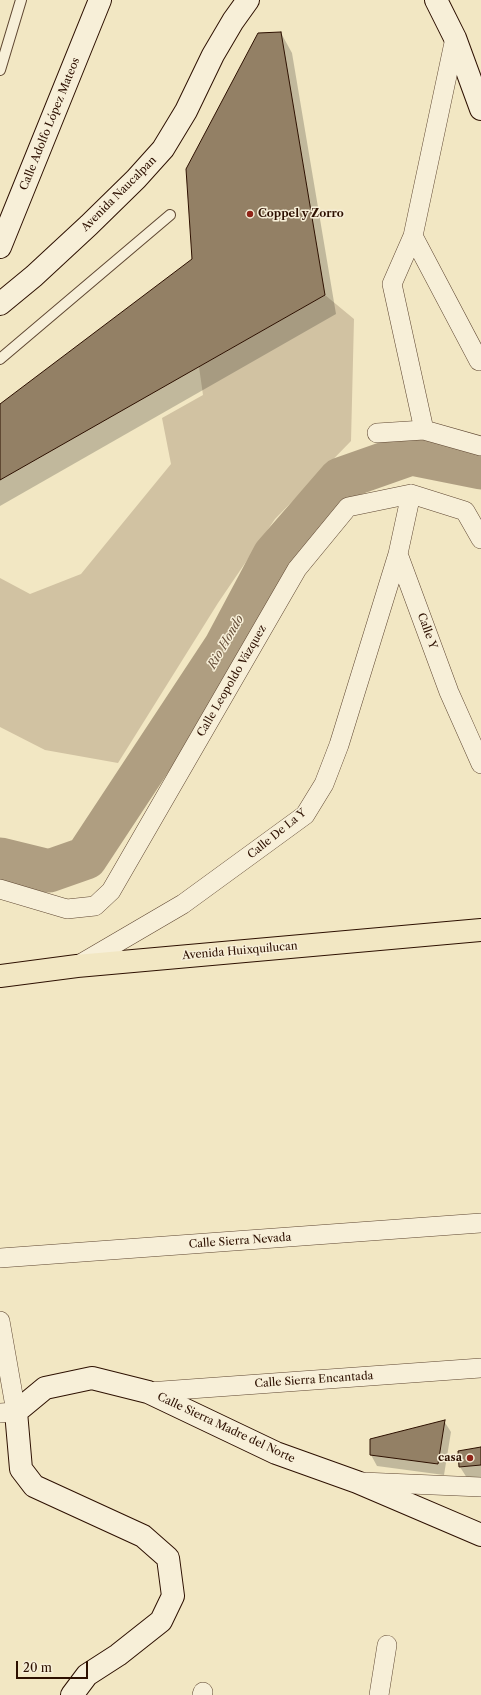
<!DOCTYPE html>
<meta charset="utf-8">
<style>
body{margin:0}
#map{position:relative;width:481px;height:1695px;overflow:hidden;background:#f2e7c3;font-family:"Libre Caslon Text",serif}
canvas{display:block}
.scale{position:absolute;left:16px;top:1661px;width:72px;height:18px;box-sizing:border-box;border:2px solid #2d1000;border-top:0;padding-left:5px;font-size:12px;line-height:14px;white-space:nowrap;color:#2d1000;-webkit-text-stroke:3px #f7efd8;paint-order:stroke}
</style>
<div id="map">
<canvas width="481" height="1695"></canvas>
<div class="scale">20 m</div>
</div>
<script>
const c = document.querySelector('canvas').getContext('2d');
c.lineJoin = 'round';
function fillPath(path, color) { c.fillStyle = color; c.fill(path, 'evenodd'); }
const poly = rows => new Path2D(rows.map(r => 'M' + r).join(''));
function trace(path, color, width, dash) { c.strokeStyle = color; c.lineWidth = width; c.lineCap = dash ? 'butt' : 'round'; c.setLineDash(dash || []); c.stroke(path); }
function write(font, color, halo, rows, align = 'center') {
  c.font = font + ' "Libre Caslon Text",serif'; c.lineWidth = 3; c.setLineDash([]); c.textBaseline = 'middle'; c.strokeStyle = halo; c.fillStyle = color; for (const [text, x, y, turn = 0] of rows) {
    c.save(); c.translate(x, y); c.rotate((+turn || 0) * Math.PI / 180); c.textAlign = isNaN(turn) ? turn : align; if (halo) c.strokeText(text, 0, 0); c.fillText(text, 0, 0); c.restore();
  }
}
fillPath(poly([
 [325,295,354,319,351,441,275,519,218,603,118,763,45,750,0,727,0,578,30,594,81,574,171,464,162,418,203,395,199,367]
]), '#d1c2a2');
fillPath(poly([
 [281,33,292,53,336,314,0,506,0,405,193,260],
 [444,1421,451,1432,444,1475,377,1466,371,1455],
 [481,1448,481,1477,467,1478,460,1467]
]), '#0003');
trace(poly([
 [0,859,49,871,86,858,225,647,274,555,340,479,411,454,481,468]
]), '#af9e81', 43);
const building = poly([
 [281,32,325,295,0,480,0,404,192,259,186,169,258,33,281,32],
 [445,1420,438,1464,370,1455,370,1439,445,1420],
 [481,1447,481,1465,459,1467,458,1451,481,1447]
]);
fillPath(building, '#938065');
trace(building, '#2d1000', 1);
const lane = poly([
 [0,70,21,0],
 [0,359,170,215]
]);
const street = poly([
 [413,236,479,361],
 [424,430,392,284,413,236,455,38],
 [377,433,424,430,481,446],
 [411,494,398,554,449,692,481,764],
 [0,889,67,909,95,906,111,891,297,569,348,507,411,494,465,511,481,539],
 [77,966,183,904,305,815,324,784,339,745,398,554],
 [0,1258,481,1223],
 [0,1321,16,1412,0,1413],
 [148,1392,481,1368],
 [362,1482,481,1487],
 [202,1695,203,1692],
 [379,1695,387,1645]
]);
const secondary = poly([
 [436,0,455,38,481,109],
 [0,247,100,0],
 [0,304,34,276,89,225,136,179,163,149,186,111,213,55,233,21,248,0],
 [72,1695,87,1675,118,1655,161,1621,173,1596,168,1558,143,1536,34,1486,21,1469,16,1412,45,1388,92,1378,148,1392,276,1453,357,1482,481,1535]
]);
const primary = poly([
 [0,976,77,966,481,930]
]);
trace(lane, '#5e4631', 12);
trace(street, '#5e4631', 20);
trace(secondary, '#2d1000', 24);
trace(primary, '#2d1000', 24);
trace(lane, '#f7efd8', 10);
trace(street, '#f7efd8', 19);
trace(secondary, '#f7efd8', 22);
trace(primary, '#f2e7c3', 22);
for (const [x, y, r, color] of [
 [250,214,4,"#8f2418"],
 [470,1458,4,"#8f2418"]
]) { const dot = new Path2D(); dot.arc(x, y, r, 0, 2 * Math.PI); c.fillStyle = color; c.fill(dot); trace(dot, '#f7efd8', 1.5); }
write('11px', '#2d1000', '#f7efd8', [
 ["Calle Adolfo López Mateos",50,124,-68],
 ["Avenida Naucalpan",119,194,-45],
 ["Calle Y",427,631,70],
 ["Calle Leopoldo Vázquez",232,681,-60],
 ["Calle De La Y",277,834,-39],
 ["Avenida Huixquilucan",240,951,-5],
 ["Calle Sierra Nevada",240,1241,-4],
 ["Calle Sierra Encantada",314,1380,-4],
 ["Calle Sierra Madre del Norte",226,1428,25]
]);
write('bold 11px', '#2d1000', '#f7efd8', [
 ["Coppel y Zorro",258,214],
 ["casa",462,1458,"right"]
], 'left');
write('italic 12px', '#68503a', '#f7efd8', [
 ["Rio Hondo",226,642,-60]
]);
</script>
